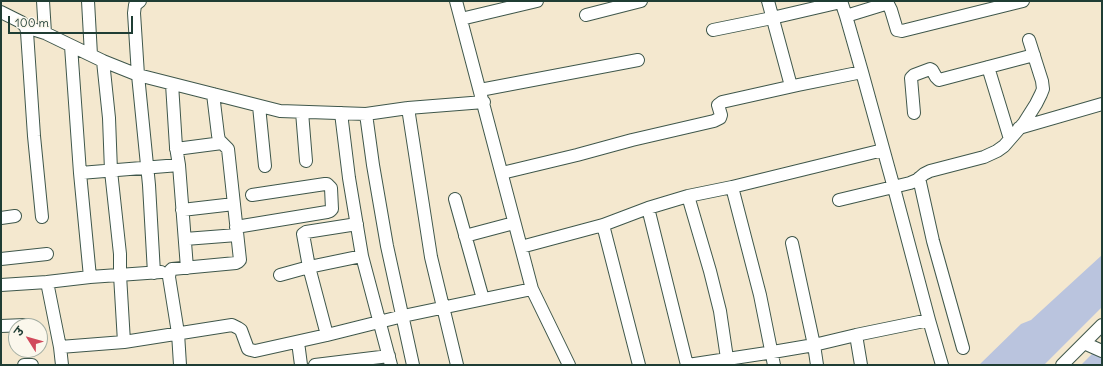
<!DOCTYPE html>
<meta charset="utf-8">
<style>
body{margin:0}
#map{position:relative;width:1103px;height:366px;overflow:hidden;background:#f4e8cf;font-family:Delius,"Playpen Sans Deva",sans-serif}
canvas{display:block}
.frame{position:absolute;inset:0;border:2px solid #1f3d34;pointer-events:none}
.north{position:absolute;left:8px;top:318px;width:40px;height:40px;box-sizing:border-box;background:#fbf7ec;border:1px solid #a3ada2;border-radius:50%;rotate:307deg;font-size:11px;font-weight:700;line-height:16px;text-align:center;color:#1f3d34}
.north::after{content:'';display:block;margin:auto;width:14px;height:18px;background:#d1495b;clip-path:polygon(50% 0,100% 100%,50% 72%,0 100%)}
.scale{position:absolute;left:8px;top:16px;width:125px;height:18px;box-sizing:border-box;border:2px solid #1f3d34;border-top:0;padding-left:5px;font-size:12px;line-height:14px;white-space:nowrap;color:#1f3d34;-webkit-text-stroke:3px #fbf7ec;paint-order:stroke}
</style>
<div id="map">
<canvas width="1103" height="366"></canvas>
<div class="frame"></div>
<div class="north">उ</div>
<div class="scale">100 m</div>
</div>
<script>
const c = document.querySelector('canvas').getContext('2d');
c.lineJoin = 'round';
function fillPath(path, color) { c.fillStyle = color; c.fill(path, 'evenodd'); }
const poly = rows => new Path2D(rows.map(r => 'M' + r).join(''));
function trace(path, color, width, dash) { c.strokeStyle = color; c.lineWidth = width; c.lineCap = dash ? 'butt' : 'round'; c.setLineDash(dash || []); c.stroke(path); }
fillPath(poly([
 [1102,255,1102,307,1044,365,979,365,1021,324,1031,320],
 [1102,344,1102,365,1081,365]
]), '#bac4de');
const minor = poly([
 [43,1,45,33],
 [88,1,91,55],
 [140,1,135,5,134,13,138,75,149,185,154,273],
 [456,1,532,289,569,365],
 [768,1,791,86],
 [841,1,846,16,862,72,894,188,929,320,942,365],
 [887,2,891,10,897,30,902,31,1023,1],
 [1,12,21,22,26,27,27,32,34,136,42,217],
 [586,15,641,1],
 [846,16,885,4,887,1],
 [461,19,537,1],
 [26,27,45,33,103,61,138,75,280,111,366,114,408,108,484,102],
 [713,30,772,18,841,2],
 [71,46,80,173,90,277],
 [103,61,109,118,111,171,120,254,120,275,124,342],
 [988,67,1010,139],
 [172,84,176,147,179,165,187,268],
 [480,90,638,60],
 [259,106,265,166],
 [408,108,431,257,457,365],
 [302,112,306,161],
 [341,113,349,178,362,256],
 [914,113,911,78,914,75,930,69,932,70,936,77,939,80,1034,55],
 [366,114,373,165,387,246,413,365],
 [1019,128,1102,104],
 [176,149,222,143],
 [80,173,179,165],
 [502,173,577,155,632,140,714,121,720,118,721,115,718,105,722,102,798,85,862,72],
 [919,178,933,241,963,348],
 [732,187,760,295,774,365],
 [688,196,710,271,720,311,728,365],
 [455,199,483,299],
 [839,200,910,183,917,180,924,174,930,171,984,157,997,151,1004,146,1024,123,1036,104,1041,94,1043,89,1042,81,1029,40],
 [648,208,687,365],
 [182,210,234,204],
 [1,218,15,216],
 [603,225,639,365],
 [236,227,327,212,330,211,332,209,331,188,327,184,325,184,252,195],
 [465,236,514,223],
 [185,239,237,235],
 [792,243,814,345,817,365],
 [521,247,603,225,648,208,688,196,732,187,883,150],
 [1,259,47,254],
 [280,275,309,267,362,256,391,365],
 [47,282,60,347,124,342,232,325,238,328,241,330,248,349,251,350,255,351,327,335,403,316,532,289],
 [1,285,47,282,90,277,161,272],
 [1,326,25,325],
 [327,335,309,267,303,234,306,232,357,224],
 [856,335,861,365],
 [298,342,301,365],
 [1084,343,1102,351],
 [60,347,62,365],
 [24,365,32,365],
 [180,365,178,333,169,277,170,271,172,269,236,263,238,262,240,260,228,149,219,140,218,135,213,94],
 [315,365,389,356],
 [688,365,767,353,814,345,856,335,929,320],
 [1062,365,1102,325]
]);
trace(minor, '#3f574b', 14);
trace(minor, '#fff', 12);
</script>
